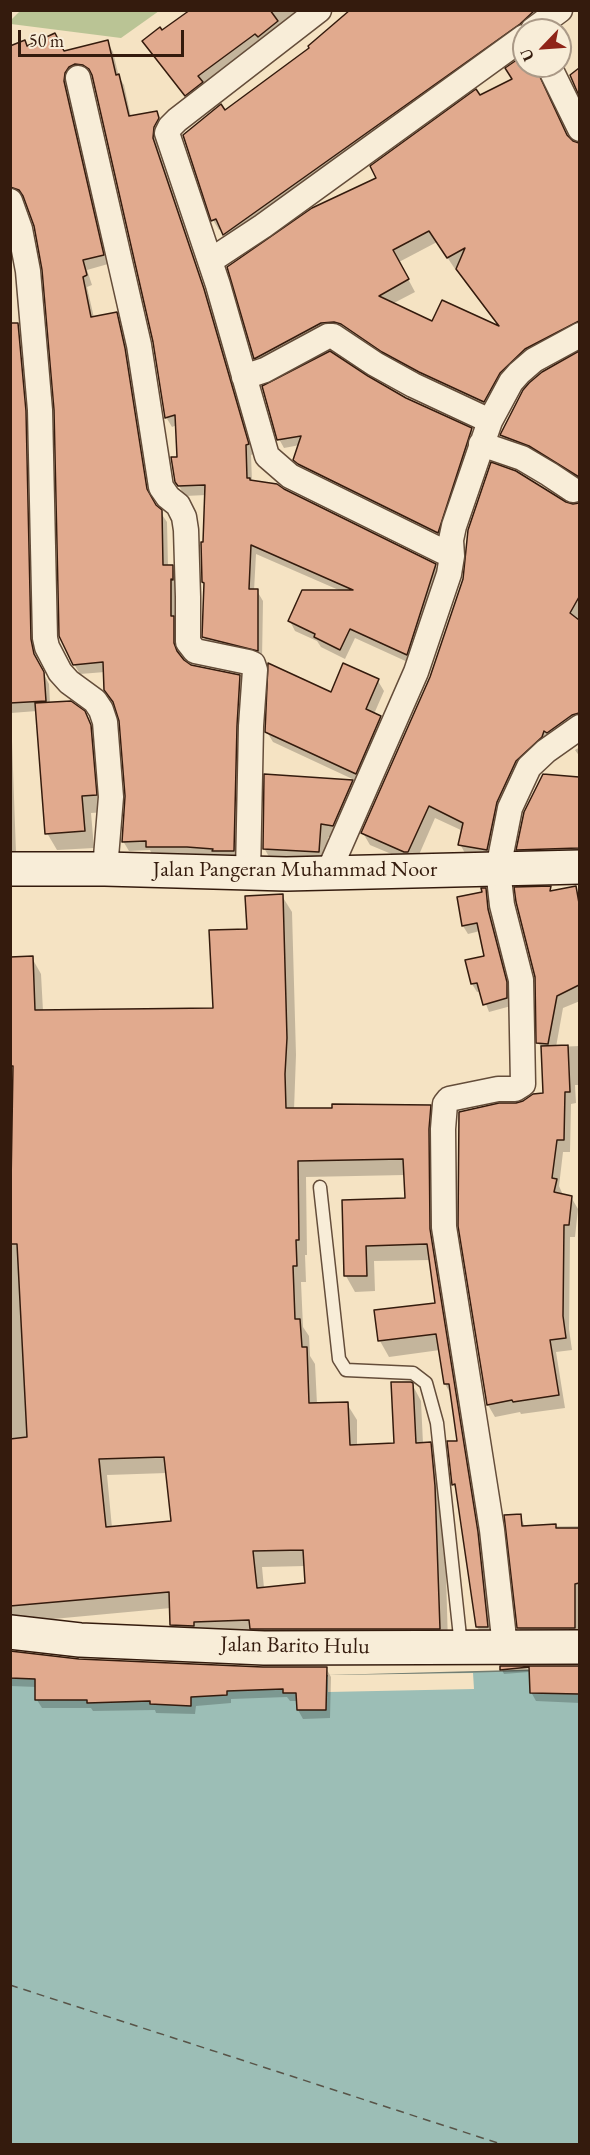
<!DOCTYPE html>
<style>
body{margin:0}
#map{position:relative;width:590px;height:2155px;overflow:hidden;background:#f5e3c3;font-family:"EB Garamond",serif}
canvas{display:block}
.frame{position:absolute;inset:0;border:12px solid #341b0d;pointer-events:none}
.north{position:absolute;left:512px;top:18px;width:60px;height:60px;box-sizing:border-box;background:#f8edd8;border:2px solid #aa9987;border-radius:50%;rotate:245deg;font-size:16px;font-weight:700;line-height:24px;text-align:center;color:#341b0d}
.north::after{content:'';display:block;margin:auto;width:21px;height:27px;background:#8f2418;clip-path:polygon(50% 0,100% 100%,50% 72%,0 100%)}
.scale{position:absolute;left:18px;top:30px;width:166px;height:27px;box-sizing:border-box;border:3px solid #341b0d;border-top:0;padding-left:8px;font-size:18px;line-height:21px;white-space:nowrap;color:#341b0d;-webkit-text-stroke:4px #f8edd8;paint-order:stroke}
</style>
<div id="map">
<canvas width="590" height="2155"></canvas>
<div class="frame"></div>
<div class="north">U</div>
<div class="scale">50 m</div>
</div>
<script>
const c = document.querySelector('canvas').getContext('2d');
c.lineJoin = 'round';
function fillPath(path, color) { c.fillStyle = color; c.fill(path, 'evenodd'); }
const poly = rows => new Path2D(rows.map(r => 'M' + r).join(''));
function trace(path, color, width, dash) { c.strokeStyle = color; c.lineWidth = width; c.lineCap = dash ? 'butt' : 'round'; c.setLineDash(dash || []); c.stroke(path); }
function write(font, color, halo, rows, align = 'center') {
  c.font = font + ' "EB Garamond",serif'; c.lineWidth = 5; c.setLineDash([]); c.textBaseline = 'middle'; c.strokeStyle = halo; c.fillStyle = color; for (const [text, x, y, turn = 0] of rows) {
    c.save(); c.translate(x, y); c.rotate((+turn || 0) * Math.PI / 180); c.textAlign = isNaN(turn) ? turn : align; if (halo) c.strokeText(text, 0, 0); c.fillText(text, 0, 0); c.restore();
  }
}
fillPath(poly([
 [21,10,159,10,159,11,121,38,11,24,11,20]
]), '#bac495');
const water = poly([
 [579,1669,579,2144,11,2144,11,1676,245,1678,579,1669]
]);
fillPath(water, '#9cbeb6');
trace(water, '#727d72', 1.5);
fillPath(poly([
 [473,1673,474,1689,328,1692,328,1675]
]), '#f5e3c3');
fillPath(poly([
 [193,10,300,10,192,106,144,41],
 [486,10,554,10,508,45],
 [107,42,113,52,119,77,124,85,131,117,156,112,162,122,158,149,209,301,253,454,251,455,252,482,283,490,435,565,441,575,412,664,355,638,345,659,321,647,317,641,295,631,290,621,341,591,256,554,254,591,257,591,263,601,262,660,210,647,204,637,206,495,185,496,176,481,179,458,177,425,172,427,166,417,154,342,94,77,90,74,81,73,69,84,69,92,108,264,87,270,92,285,87,287,94,318,116,314,122,324,130,359,152,500,167,522,168,567,172,567,178,577,178,589,175,589,176,622,179,628,179,654,191,666,239,676,245,686,239,861,153,857,150,850,129,851,123,841,127,796,121,721,116,706,105,690,105,672,80,674,74,664,44,270,35,226,26,200,20,197,10,198,10,68,27,47,64,52],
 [155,121,159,121,152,134],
 [482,50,487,60,230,244,222,229,219,230,213,220,224,112],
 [524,56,524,66,534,66,539,75,542,86,569,139,580,144,580,335,491,414,428,384,349,336,262,370,255,358,378,179,479,97,513,80,519,60],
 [437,242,455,269,457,268,465,282,500,328,433,323,392,304,415,292,399,262],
 [10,247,14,260,10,261],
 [10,324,17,324,23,334,31,422,36,650,39,665,49,684,50,704,83,712,97,735,105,812,91,813,94,848,57,850,47,833,37,711,11,713,16,853,10,853],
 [580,353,580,484,509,448,502,435,543,373],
 [405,399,471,430,476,438,443,541,300,468,295,460,300,445,284,448,279,439],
 [580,504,580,727,551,742,494,862,467,857,460,844,463,831,435,818,415,864,370,845,363,833,571,506],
 [378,681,384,691,374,714,380,717,386,727,361,783,273,742,267,732],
 [580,747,580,757,575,750],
 [543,775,580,779,580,860,525,862,518,849],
 [352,781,360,794,340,839,328,837,326,865,272,862,264,848],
 [550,888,552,892,575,888,580,895,580,1001,563,1008,556,1047,580,1046,580,1085,575,1085,576,1103,571,1104,570,1152,563,1152,559,1186,563,1195,571,1197,578,1209,575,1237,570,1237,569,1329,572,1350,556,1352,565,1408,521,1414,520,1412,495,1417,488,1405,516,1105,544,1095,543,1051,538,1042],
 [485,890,490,898,492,918,511,991,511,1006,489,1012,481,991,477,992,472,984,467,961,485,957,480,931,468,934,463,926],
 [282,896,292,912,296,1055,294,1110,430,1106,439,1122,497,1643,487,1643,477,1627,458,1492,453,1484,459,1443,452,1396,445,1384,440,1350,389,1357,380,1341,437,1304,431,1260,374,1261,375,1291,355,1292,346,1276,343,1202,406,1200,405,1175,306,1177,307,1255,305,1255,306,1282,301,1282,303,1327,309,1336,310,1356,315,1364,317,1404,347,1404,357,1420,357,1446,396,1445,412,1384,421,1401,423,1444,430,1444,439,1460,444,1503,448,1644,180,1641,171,1625,171,1608,10,1623,10,958,32,958,41,974,43,1011,214,1009,248,930],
 [167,1473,172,1523,112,1528,107,1475],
 [305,1566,306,1584,264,1588,262,1567],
 [520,1516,525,1527,580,1526,580,1636,524,1636,519,1628],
 [10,1654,79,1660,263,1668,326,1668,331,1677,330,1718,303,1719,298,1710,298,1701,290,1701,287,1697,231,1699,231,1703,196,1706,195,1714,156,1713,155,1710,93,1711,91,1708,42,1708,37,1700,37,1687,10,1686],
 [527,1667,529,1672,504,1674,501,1668],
 [531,1667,580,1667,580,1703,536,1701,531,1692]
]), '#0003');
trace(poly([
 [10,1985,501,2144]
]), '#585448', 1.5, [8, 6]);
const building = poly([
 [190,10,270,10,278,21,258,37,255,34,198,76,203,82,185,96,142,41,160,27,162,30,190,10],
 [350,10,535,10,520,24,223,235,216,219,211,221,183,135,221,104,225,110,309,48,308,46,350,10],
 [55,33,64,51,108,40,116,75,119,74,129,116,157,111,159,118,154,127,153,138,204,289,249,444,246,445,247,478,250,478,250,480,277,484,284,489,436,564,407,655,350,629,340,650,314,637,315,634,288,621,302,590,353,590,251,545,249,589,258,589,258,651,202,637,204,583,202,582,201,542,203,542,205,485,178,486,175,482,171,457,177,457,175,415,165,418,153,342,92,75,89,69,83,65,75,64,69,67,65,73,64,81,104,255,83,260,87,275,83,277,91,317,117,312,125,348,147,489,156,505,162,510,163,565,173,565,173,580,171,579,171,616,174,616,174,643,177,651,184,660,191,665,240,675,237,726,234,851,212,851,213,849,187,847,146,847,146,841,122,842,125,796,119,721,113,702,104,690,103,662,73,665,59,636,54,410,42,270,34,226,23,196,19,190,10,187,10,46,25,40,27,46,55,33],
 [524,55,524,66,535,66,567,135,573,141,579,143,579,321,525,349,500,373,484,402,419,372,382,352,341,324,334,322,321,323,254,359,227,267,312,208,376,178,370,166,476,89,480,95,512,79,505,68,524,55],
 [429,231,447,258,465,248,456,269,499,326,442,300,432,321,379,296,409,279,393,250,429,231],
 [579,68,579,96,570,75,579,68],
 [10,323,18,323,26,411,31,639,34,654,44,672,46,701,10,703,10,323],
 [330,351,368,376,406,398,472,428,438,533,298,464,293,460,301,436,277,440,262,386,330,351],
 [579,351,579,477,529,446,500,435,523,390,529,383,542,372,579,351],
 [491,462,516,471,566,502,573,504,579,503,579,597,570,613,579,620,579,713,572,715,547,733,544,731,542,737,516,761,497,802,487,850,458,845,463,823,429,806,408,852,404,852,361,833,430,677,463,579,468,530,491,462],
 [268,663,331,692,343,663,379,679,366,709,381,716,356,774,265,732,268,663],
 [71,701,85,711,91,725,97,795,82,796,85,831,45,834,35,703,71,701],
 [264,774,353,780,333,826,321,824,319,852,263,849,264,774],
 [543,774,579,777,579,848,516,850,524,812,543,774],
 [551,886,550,891,576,886,579,903,579,985,557,996,548,1044,536,1043,535,977,516,902,514,887,551,886],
 [481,888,486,888,488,909,507,982,507,998,483,1005,477,983,471,984,465,960,484,956,477,923,462,926,457,897,482,892,481,888],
 [283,894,287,1038,285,1074,286,1108,332,1108,332,1104,431,1105,429,1129,430,1229,478,1532,488,1627,476,1627,455,1484,452,1485,447,1441,457,1441,449,1384,444,1384,436,1334,378,1341,374,1310,435,1303,427,1244,366,1246,367,1276,344,1276,342,1200,405,1198,403,1159,298,1161,299,1240,296,1240,297,1266,293,1266,295,1319,300,1319,302,1347,307,1347,309,1403,348,1402,350,1445,394,1443,391,1382,411,1382,413,1383,416,1443,431,1442,435,1486,440,1629,250,1629,249,1620,194,1622,194,1626,170,1625,169,1592,10,1606,10,1439,27,1437,17,1244,10,1244,13,1066,10,1066,10,957,33,956,35,1010,213,1008,209,930,247,929,245,896,283,894],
 [164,1457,171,1521,106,1527,99,1459,164,1457],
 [303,1550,305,1583,257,1588,253,1551,303,1550],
 [568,1045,570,1092,565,1092,564,1140,557,1140,552,1178,557,1179,554,1192,572,1196,569,1225,564,1225,563,1316,566,1338,550,1340,559,1395,513,1402,512,1400,487,1405,458,1226,459,1112,499,1103,516,1103,523,1101,533,1094,543,1093,541,1046,568,1045],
 [521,1514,522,1526,556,1524,556,1528,579,1528,579,1583,575,1584,575,1628,517,1628,504,1515,521,1514],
 [10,1651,79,1659,263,1667,327,1667,326,1710,297,1710,296,1693,283,1693,283,1689,227,1691,227,1695,191,1697,191,1706,150,1704,150,1701,87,1703,87,1700,35,1700,35,1679,10,1678,10,1651],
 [500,1666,579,1666,579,1694,530,1693,529,1667,500,1670,500,1666]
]);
fillPath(building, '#e1aa8e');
trace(building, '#341b0d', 1.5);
const lane = poly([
 [320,1187,339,1359,346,1370,413,1373,426,1383,437,1423,461,1646]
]);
const street = poly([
 [319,10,177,120,170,127,167,133,218,285,267,456,290,476,452,556],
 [533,30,560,10],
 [549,66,580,129],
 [78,78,139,345,161,487,168,497,178,505,184,517,186,530,188,597,188,642,195,651,248,662,253,664,255,670,251,726,248,873],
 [10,201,20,229,28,271,40,410,45,638,47,647,60,672,69,682,95,701,101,710,105,722,111,797,105,869],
 [210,261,263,226,524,37],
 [244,377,265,370,328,336,333,336,375,364,413,385,490,421],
 [481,444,522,458,549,474,573,490],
 [328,873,416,672,449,574,452,556,451,540,454,526,490,421,511,382,519,373,534,360,580,335],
 [505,1647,492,1530,444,1227,443,1129,445,1104,449,1099,498,1089,515,1089,523,1084,521,980,502,905,498,869,510,808,529,767,546,751,580,727]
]);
const secondary = poly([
 [10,869,105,869,286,874,580,867],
 [10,1632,80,1640,264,1648,580,1647]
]);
trace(lane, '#644d3a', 15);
trace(street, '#644d3a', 27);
trace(secondary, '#341b0d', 36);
trace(lane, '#f8edd8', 12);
trace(street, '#f8edd8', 24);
trace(secondary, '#f8edd8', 33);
write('22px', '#341b0d', '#f8edd8', [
 ["Jalan Pangeran Muhammad Noor",295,870],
 ["Jalan Barito Hulu",295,1646,1]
]);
</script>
